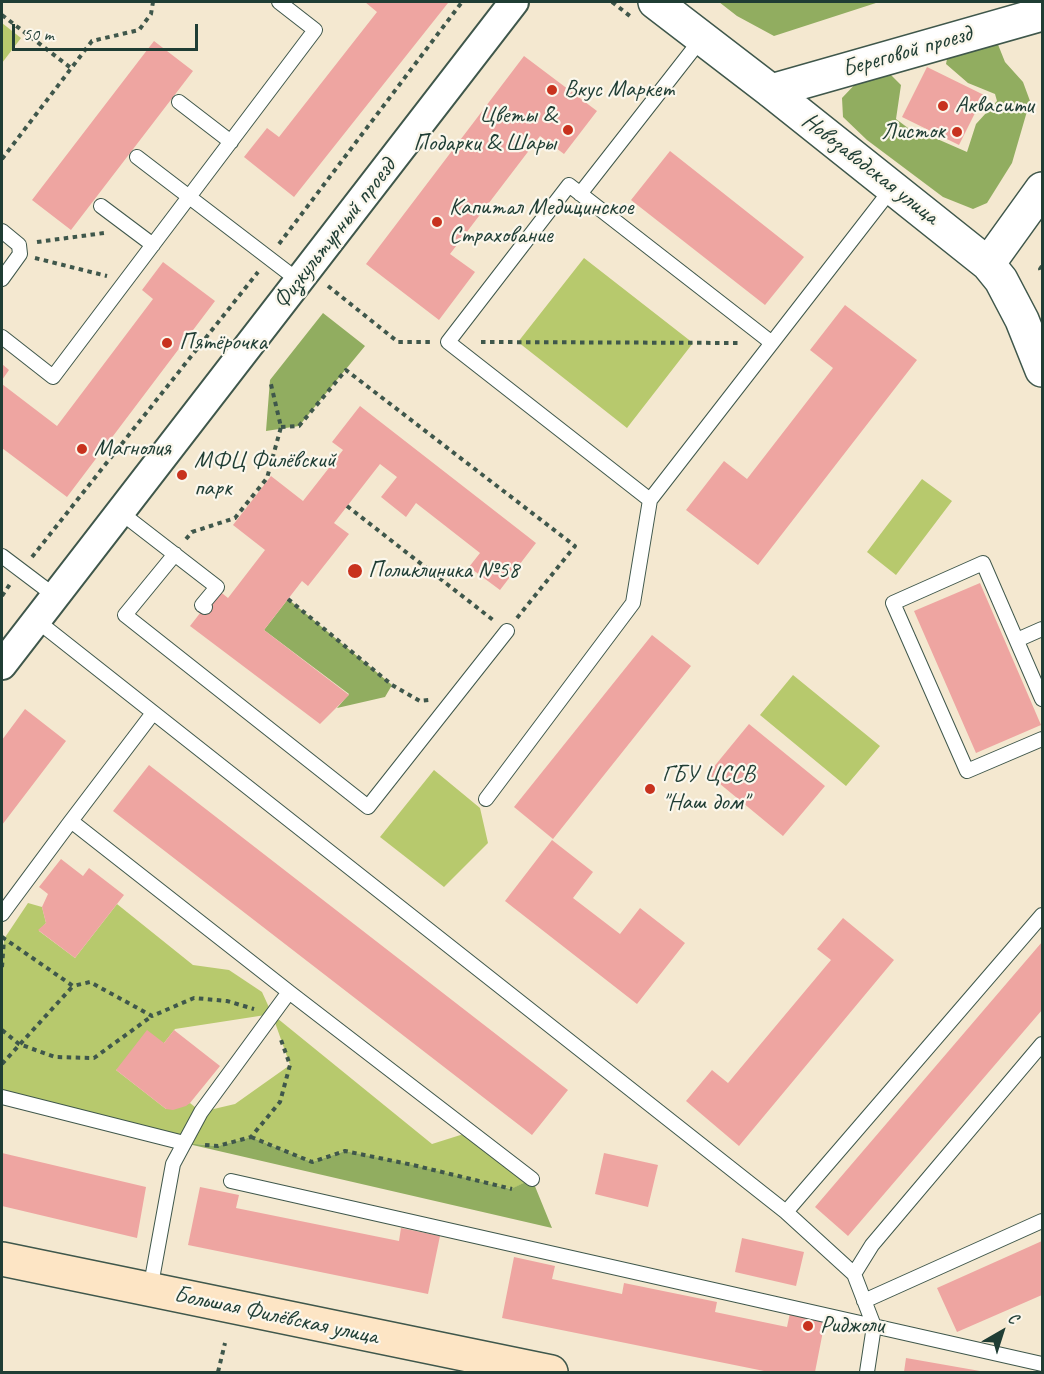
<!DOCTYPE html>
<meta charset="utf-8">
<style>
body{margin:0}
#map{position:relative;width:1044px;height:1374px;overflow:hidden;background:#f4e8d0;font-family:Caveat,sans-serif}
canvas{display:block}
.frame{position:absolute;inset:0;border:3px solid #1f3d34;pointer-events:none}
.north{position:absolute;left:972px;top:1302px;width:60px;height:60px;-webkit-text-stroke:4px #fbf7ec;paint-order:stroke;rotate:39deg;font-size:16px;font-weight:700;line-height:24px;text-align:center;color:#1f3d34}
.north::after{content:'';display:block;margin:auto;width:21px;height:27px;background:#1f3d34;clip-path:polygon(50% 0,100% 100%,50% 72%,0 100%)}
.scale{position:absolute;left:12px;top:24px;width:186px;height:27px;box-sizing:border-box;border:3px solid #1f3d34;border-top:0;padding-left:8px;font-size:18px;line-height:21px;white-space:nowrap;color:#1f3d34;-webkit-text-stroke:4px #fbf7ec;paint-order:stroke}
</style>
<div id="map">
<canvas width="1044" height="1374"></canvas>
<div class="frame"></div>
<div class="north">С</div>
<div class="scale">50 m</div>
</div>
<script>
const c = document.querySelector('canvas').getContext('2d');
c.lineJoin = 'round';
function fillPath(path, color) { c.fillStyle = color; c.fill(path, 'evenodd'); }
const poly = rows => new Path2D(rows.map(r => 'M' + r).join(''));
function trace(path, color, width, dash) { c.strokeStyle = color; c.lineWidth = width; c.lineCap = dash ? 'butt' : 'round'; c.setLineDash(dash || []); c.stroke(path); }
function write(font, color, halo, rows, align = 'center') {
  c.font = font + ' Caveat,sans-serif'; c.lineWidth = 4.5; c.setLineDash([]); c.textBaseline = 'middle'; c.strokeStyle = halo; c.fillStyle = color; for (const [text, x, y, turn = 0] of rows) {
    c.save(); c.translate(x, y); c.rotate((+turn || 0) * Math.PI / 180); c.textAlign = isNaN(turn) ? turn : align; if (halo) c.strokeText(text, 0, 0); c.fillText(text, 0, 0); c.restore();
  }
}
fillPath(poly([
 [2,23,21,38,2,63],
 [584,258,693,343,627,428,518,342],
 [922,479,952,501,896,575,867,552],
 [793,675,880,746,846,786,760,715],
 [434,770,480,808,488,843,444,887,380,837],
 [28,903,42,907,46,923,39,931,75,958,117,904,193,965,229,970,262,992,272,1014,432,1144,470,1132,532,1179,512,1189,345,1151,312,1162,251,1137,218,1146,184,1143,2,1097,2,964,4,939],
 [272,1014,290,1065,235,1104,201,1112,190,1103,166,1109,116,1070,164,1043,175,1029]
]), '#b7c96d');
fillPath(poly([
 [719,2,879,2,774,36,737,16],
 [997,42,1005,62,1023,82,1030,101,1012,163,987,203,973,209,943,197,867,140,843,117,842,98,860,79,887,71,901,85,896,119,920,137,935,138,967,152,976,124,997,101,995,94,968,83,946,64,949,49],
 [323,313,365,346,299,426,266,431,270,380],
 [288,599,392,685,385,697,337,708,349,694,264,630],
 [251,1137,312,1162,345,1151,413,1165,511,1189,532,1179,552,1228,184,1143,218,1146]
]), '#91ad60');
fillPath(poly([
 [365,2,448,3,294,197,244,157,267,128,279,137,377,12],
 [154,41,193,71,71,230,32,200],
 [524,56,597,111,564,154,540,136,450,254,475,272,439,320,366,264],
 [927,67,984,95,959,145,902,117],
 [670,151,804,257,765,305,631,200],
 [163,262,215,301,67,497,2,448,2,384,57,426,153,299,142,290],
 [845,305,917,360,758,565,686,510,724,461,747,479,833,368,810,350],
 [2,364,9,370,2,380],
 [360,406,536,543,500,590,469,567,480,553,416,503,406,517,381,497,397,477,380,464,334,523,349,534,308,586,302,581,264,630,349,695,320,724,190,626,218,590,228,598,265,550,233,525,271,476,303,501,343,450,332,442],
 [980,583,1041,725,976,753,914,611],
 [652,635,691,666,553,839,514,807],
 [25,709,66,741,2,825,2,740],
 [749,724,825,786,783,836,708,774],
 [149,765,568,1090,532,1135,113,811],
 [552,840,593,872,573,898,620,934,640,908,685,943,637,1004,505,901],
 [61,859,83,876,89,868,124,895,75,958,38,930,46,923,42,907,48,894,39,887],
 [843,918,894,960,739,1146,686,1101,712,1070,728,1083,831,960,817,949],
 [1042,942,1042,1010,848,1236,815,1207],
 [147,1030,164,1043,174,1030,220,1066,190,1103,186,1106,173,1110,166,1109,116,1070],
 [2,1153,146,1187,137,1238,2,1206],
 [604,1153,658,1165,648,1207,595,1194],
 [200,1187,239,1195,236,1208,399,1241,401,1228,440,1236,428,1294,188,1245],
 [742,1238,804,1252,796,1286,735,1272],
 [1042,1241,1042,1295,957,1332,937,1288],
 [514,1257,555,1266,552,1279,622,1294,624,1283,717,1302,715,1312,787,1327,790,1313,825,1321,815,1372,769,1372,502,1318],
 [906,1358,980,1371,980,1372,904,1372]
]), '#eea5a1');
const service = poly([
 [179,102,231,142],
 [137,157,299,281],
 [580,194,702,38],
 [101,206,153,245],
 [2,231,19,245,20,254,2,279],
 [2,337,53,377,315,30,279,2],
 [650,500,448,342,569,185,772,343],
 [120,512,217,587,202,605,205,607],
 [175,554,125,615,368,807,507,631],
 [2,556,55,596],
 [36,620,786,1212,854,1274,874,1326,867,1372],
 [1017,640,1042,629],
 [1042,699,983,563,893,603,967,771,1042,739],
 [486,799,633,603,650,500,893,187],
 [71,821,153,713],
 [2,914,71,821,289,992,201,1112,173,1164,150,1290],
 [289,992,532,1179],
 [2,1097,184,1143],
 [231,1181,1042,1364],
 [786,1212,1042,915],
 [854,1274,872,1245,1042,1044],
 [864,1301,1042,1221]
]);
const minor = poly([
 [2,665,514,2]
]);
const tertiary = poly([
 [655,2,771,91,988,264,1001,280,1022,320,1042,370],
 [771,91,1042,14],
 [988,264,1042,189]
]);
const secondary = poly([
 [2,1259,551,1372]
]);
trace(service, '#3f574b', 16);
trace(minor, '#3f574b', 32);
trace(tertiary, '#3f574b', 36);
trace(secondary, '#3f574b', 36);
trace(poly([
 [612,2,630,16],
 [2,15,71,68],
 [2,159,92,41,139,30,151,14,153,2],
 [37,242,104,233],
 [279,244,462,2],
 [35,258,107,276],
 [1042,266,1040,269,1042,274],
 [328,286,398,342,432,342],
 [481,342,741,343],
 [281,427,299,426,346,370,575,546,517,618],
 [347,506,493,620],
 [186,539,192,532,235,518,267,478,281,427,270,380],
 [32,557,258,272],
 [2,596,10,584],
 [288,599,392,685,420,701,429,700],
 [2,937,73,986,90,982,152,1016,194,998,227,1001,254,1009],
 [2,967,4,939],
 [2,1030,19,1044,55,1057,94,1058,152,1016],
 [2,1064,73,986],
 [251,1137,312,1162,345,1151,413,1165,512,1189],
 [205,1145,218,1146,251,1137,280,1102,290,1065,280,1037],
 [218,1372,225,1343]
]), '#3f574b', 4, [4.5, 4.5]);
trace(service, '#fff', 14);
trace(minor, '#fff', 28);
trace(tertiary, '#fff', 33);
trace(secondary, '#fde5c5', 33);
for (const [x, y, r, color] of [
 [552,90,6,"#c8321e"],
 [943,106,6,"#c8321e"],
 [568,130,6,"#c8321e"],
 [957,132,6,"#c8321e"],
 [437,222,6,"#c8321e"],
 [167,343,6,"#c8321e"],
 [82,449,6,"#c8321e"],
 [182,475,6,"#c8321e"],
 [355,571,8,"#c8321e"],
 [650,789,6,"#c8321e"],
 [808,1326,6,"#c8321e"]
]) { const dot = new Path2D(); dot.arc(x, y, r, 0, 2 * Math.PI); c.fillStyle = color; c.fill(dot); trace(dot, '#fbf7ec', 2); }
write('24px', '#1f3d34', '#fbf7ec', [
 ["Береговой проезд",907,52,-16],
 ["Новозаводская улица",870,169,38],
 ["Физкультурный проезд",335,234,-52],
 ["Большая Филёвская улица",276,1316,12]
]);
write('24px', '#1f3d34', '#fbf7ec', [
 ["Вкус Маркет",564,90],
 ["Аквасити",955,106],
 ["Цветы &",556,116,"right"],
 ["Подарки & Шары",556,144,"right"],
 ["Листок",945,132,"right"],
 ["Капитал Медицинское",449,208],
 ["Страхование",449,236],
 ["Пятёрочка",179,343],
 ["Магнолия",94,449],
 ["МФЦ Филёвский",194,461],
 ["парк",194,489],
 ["Поликлиника №58",368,571],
 ["ГБУ ЦССВ",662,775],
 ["\"Наш дом\"",662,803],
 ["Риджоли",820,1326]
], 'left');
</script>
